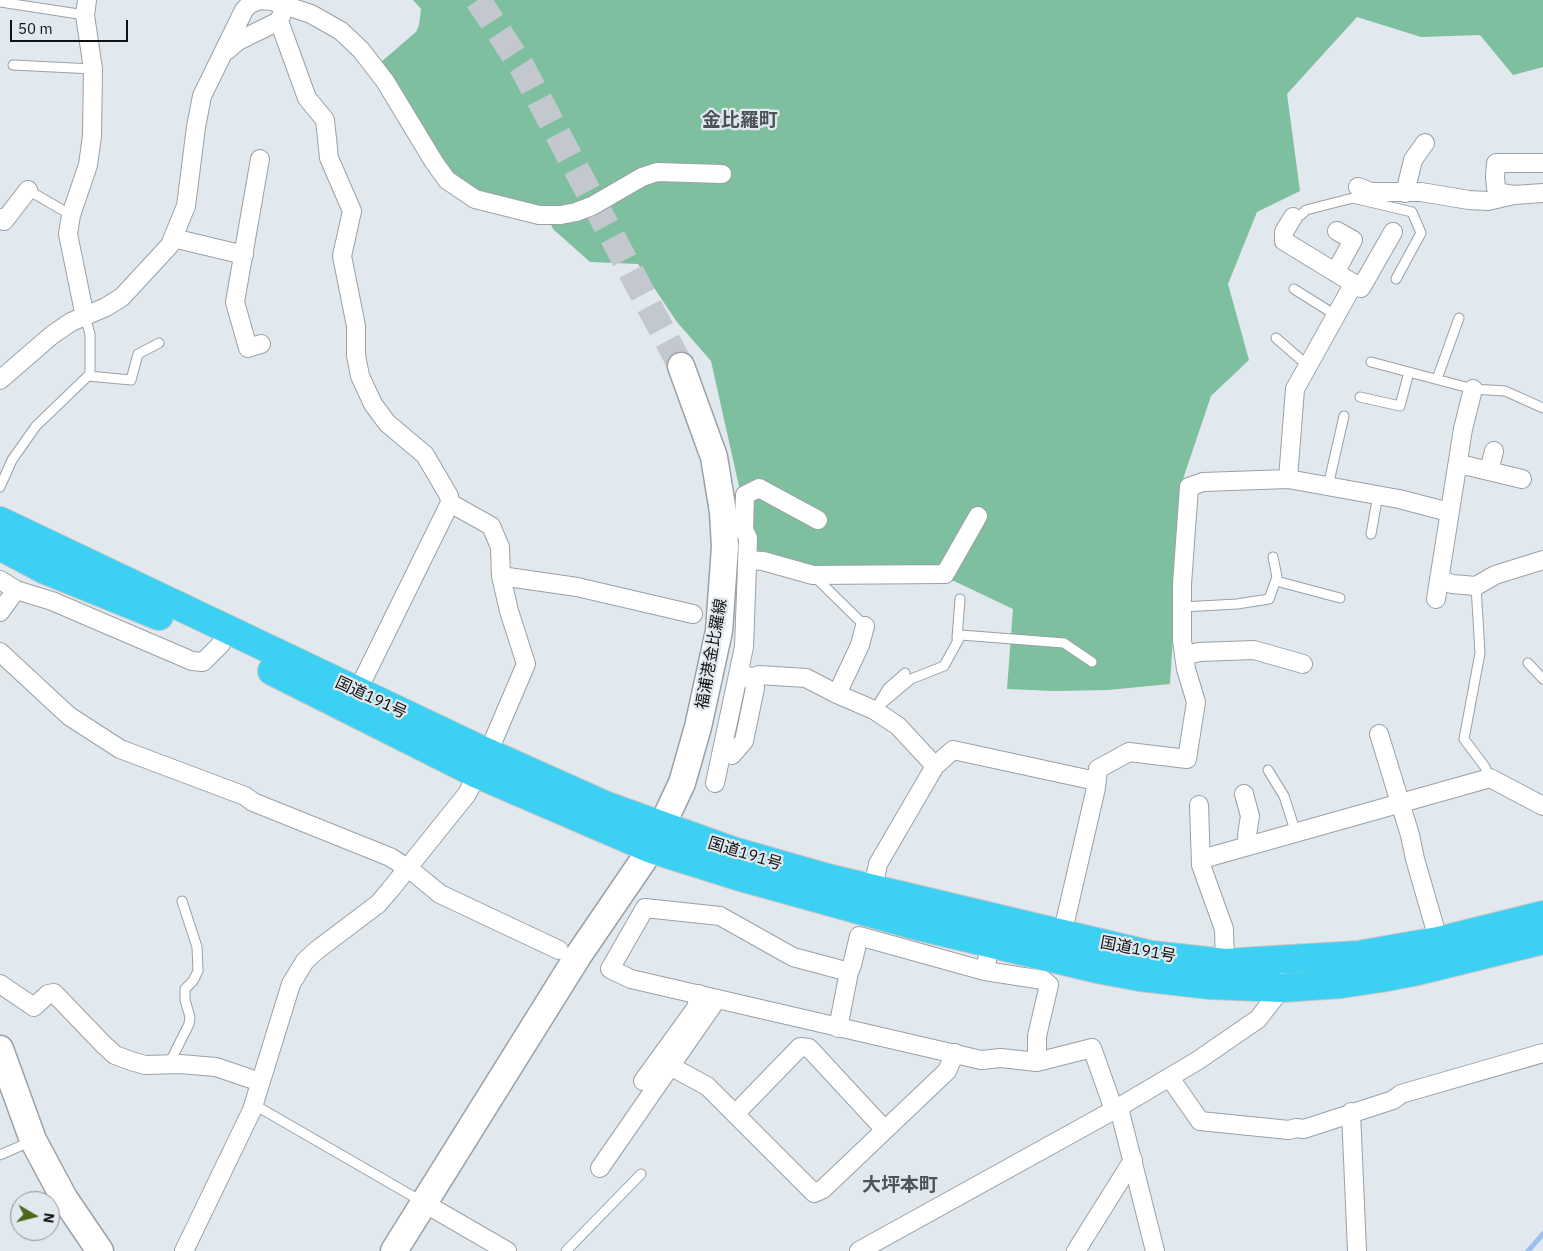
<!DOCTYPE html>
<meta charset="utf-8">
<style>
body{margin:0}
#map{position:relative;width:1543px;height:1251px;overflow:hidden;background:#e1e8ee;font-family:"IBM Plex Sans",sans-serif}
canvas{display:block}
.north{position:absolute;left:10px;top:1191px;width:50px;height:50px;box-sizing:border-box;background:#e1e8ee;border:1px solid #8d9297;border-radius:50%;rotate:98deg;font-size:14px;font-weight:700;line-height:20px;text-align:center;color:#101214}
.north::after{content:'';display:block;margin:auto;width:18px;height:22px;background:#4c681c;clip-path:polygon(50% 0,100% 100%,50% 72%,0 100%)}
.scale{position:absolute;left:10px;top:20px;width:118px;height:22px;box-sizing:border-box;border:2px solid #101214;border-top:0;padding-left:6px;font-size:15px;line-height:18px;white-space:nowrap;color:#101214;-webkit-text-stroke:4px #e1e8ee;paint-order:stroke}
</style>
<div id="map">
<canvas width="1543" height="1251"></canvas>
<div class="north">N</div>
<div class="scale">50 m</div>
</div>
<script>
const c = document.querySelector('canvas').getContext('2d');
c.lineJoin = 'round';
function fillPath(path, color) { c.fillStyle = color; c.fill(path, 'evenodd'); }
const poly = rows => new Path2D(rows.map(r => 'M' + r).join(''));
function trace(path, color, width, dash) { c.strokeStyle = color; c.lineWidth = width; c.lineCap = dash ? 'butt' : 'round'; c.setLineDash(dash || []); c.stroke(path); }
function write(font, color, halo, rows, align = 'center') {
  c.font = font + ' "IBM Plex Sans","Noto Sans JP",sans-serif'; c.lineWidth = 4.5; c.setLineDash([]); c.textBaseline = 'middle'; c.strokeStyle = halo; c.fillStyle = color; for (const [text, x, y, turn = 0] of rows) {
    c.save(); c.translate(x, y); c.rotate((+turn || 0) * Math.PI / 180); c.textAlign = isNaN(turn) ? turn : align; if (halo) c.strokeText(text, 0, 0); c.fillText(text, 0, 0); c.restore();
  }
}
fillPath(poly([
 [413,0,1543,0,1543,67,1513,75,1480,35,1421,37,1357,17,1287,94,1300,191,1257,212,1228,284,1249,360,1211,396,1183,479,1170,684,1108,690,1054,691,1007,689,1013,609,954,581,810,567,753,549,711,361,677,322,638,264,590,262,553,229,544,209,477,192,448,168,409,104,381,62,416,32,419,25,421,9]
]), '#7ebf9f');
trace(poly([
 [1528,1251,1543,1234]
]), '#9ebff2', 5);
trace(poly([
 [478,0,522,67,681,366]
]), '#c2c8cd', 26, [26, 13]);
const lane = poly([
 [0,2,85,15],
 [13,65,93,69],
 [28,190,71,215],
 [1293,217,1301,215,1306,210,1353,198,1412,212,1421,233,1396,279],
 [1294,289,1337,316],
 [1276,338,1307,365],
 [1371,362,1473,389,1505,391,1543,408],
 [88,376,131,380,138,354,159,343],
 [1437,379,1459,318],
 [1360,397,1400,406,1409,372],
 [1328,486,1344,416],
 [0,487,12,460,36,426,90,374,90,334,85,317],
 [1371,534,1378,495],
 [813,575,865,626],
 [1276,581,1340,598],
 [1476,586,1480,653,1464,739,1485,767,1490,778],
 [1182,607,1237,604,1269,599,1277,577,1273,557],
 [957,638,960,599],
 [1528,663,1543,679],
 [880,701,888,688,905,673],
 [874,710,911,679,944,666,961,635,1064,643,1092,662],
 [1268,770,1284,796,1293,824,1292,835],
 [169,1064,189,1024,190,1017,185,1000,185,989,193,981,198,971,197,947,182,901],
 [253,1104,421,1201],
 [0,1155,32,1141],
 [566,1251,641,1174]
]);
const street = poly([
 [286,4,279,21,307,98,325,120,329,158,352,211,342,256,356,326,356,355,360,376,373,404,387,423,425,455,449,496,450,503,491,526,500,547,501,576,577,587,693,614],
 [226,51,238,41,279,21],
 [260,159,235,302,248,348,261,344],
 [1543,163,1496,163,1495,177,1496,188,1501,193,1514,195,1543,193],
 [1358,187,1371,192,1421,192,1469,200,1488,201,1514,195],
 [1405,193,1413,160,1425,143],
 [1293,217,1284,232,1284,241,1361,288,1393,232],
 [0,218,4,221,28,190],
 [173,238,244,255],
 [1336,271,1353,240,1337,231],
 [85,317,68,234,71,215,88,165,92,136,93,69,85,15,87,0],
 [0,380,52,335,71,322,106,307,122,297,170,245,186,206,196,127,202,96,244,10,250,4,260,0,272,1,311,14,341,31,361,50,385,81,434,162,447,180,475,199,539,215,561,215,576,212,592,206,642,177,657,172,722,174],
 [1457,467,1468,466,1522,479],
 [1489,471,1494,451],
 [1288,479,1295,389,1354,283],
 [747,560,763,561,813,575,945,574,978,516],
 [1439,579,1452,584,1476,586,1495,575,1543,560],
 [0,580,16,590,52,601,192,661,203,662,220,645,229,630],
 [1436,599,1463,429,1473,389],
 [0,612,16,590],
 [0,652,69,716,120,749,245,796,253,802,390,857,412,871,440,894,559,950],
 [1184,656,1199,652,1254,650,1303,664],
 [751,678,759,675,806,678,837,694,874,710,898,726,935,766],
 [837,694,860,645,865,626],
 [353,700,450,503],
 [1379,734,1410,835,1415,859,1441,949],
 [732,755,744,741,755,688,752,678,741,673],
 [715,783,744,647,748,538,744,530,745,495,759,488,818,520],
 [1244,794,1250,816,1247,835,1248,846],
 [1199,805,1201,865,1224,929,1225,963],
 [1202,859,1490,778,1543,806],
 [873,889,878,864,935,766,953,750,1096,781],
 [1062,935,1096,788,1098,769,1129,752,1187,759,1196,702,1186,669,1182,640,1182,584,1189,487,1203,482,1288,479,1399,499,1449,512],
 [987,960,985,971,1043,980,1049,985,1037,1036,1037,1062],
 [849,972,793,957,720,916,645,908,610,969,631,979,981,1060,1001,1058,1037,1062,1092,1048,1114,1110],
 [0,984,34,1007,48,994,54,993,104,1045,115,1055,131,1061,145,1065,180,1064,216,1067,260,1082],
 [838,1028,849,972,852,965,859,936,985,971],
 [670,1066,707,1086,814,1193,823,1189,947,1071,955,1053],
 [1170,1078,1200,1121,1289,1130,1296,1128,1304,1129,1393,1100,1401,1094,1543,1053],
 [643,1081,696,1008,699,994],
 [1119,1108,1155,1251],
 [1351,1112,1357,1251],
 [736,1113,800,1047,809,1048,885,1130],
 [600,1168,717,999],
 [424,1203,507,1251],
 [184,1251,252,1110,291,984,305,961,317,950,378,904,390,890,467,794,488,753,526,664,509,611,501,576],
 [859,1251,1114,1110,1197,1061,1258,1019,1282,988,1282,982],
 [1076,1251,1133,1160]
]);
const secondary = poly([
 [0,1049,33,1140,64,1198,100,1251],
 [394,1251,578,956,651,849,682,783,698,727,719,631,725,547,723,512,714,457,681,366]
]);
const highway = poly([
 [0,521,473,746,607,806,733,851,824,877,1152,955,1225,963,1358,955,1438,941,1543,915],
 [0,546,43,569,159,616],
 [272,671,477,774,651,849,737,876,917,926,1097,969,1140,977,1210,985,1282,988,1341,984,1381,978,1418,971,1543,940]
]);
trace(lane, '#9aa1a6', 11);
trace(street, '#9aa1a6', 20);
trace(secondary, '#9aa1a6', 29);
trace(highway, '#c6c6c7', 30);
trace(lane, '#fff', 9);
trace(street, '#fff', 18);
trace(secondary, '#fff', 26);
trace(highway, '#3cd0f3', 28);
write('16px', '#101214', '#e1e8ee', [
 ["福浦港金比羅線",712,654,-80],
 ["国道191号",371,698,25],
 ["国道191号",745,854,17],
 ["国道191号",1138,950,11]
]);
write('bold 19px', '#4d5358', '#e1e8ee', [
 ["金比羅町",740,121],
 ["大坪本町",900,1186]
]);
</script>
